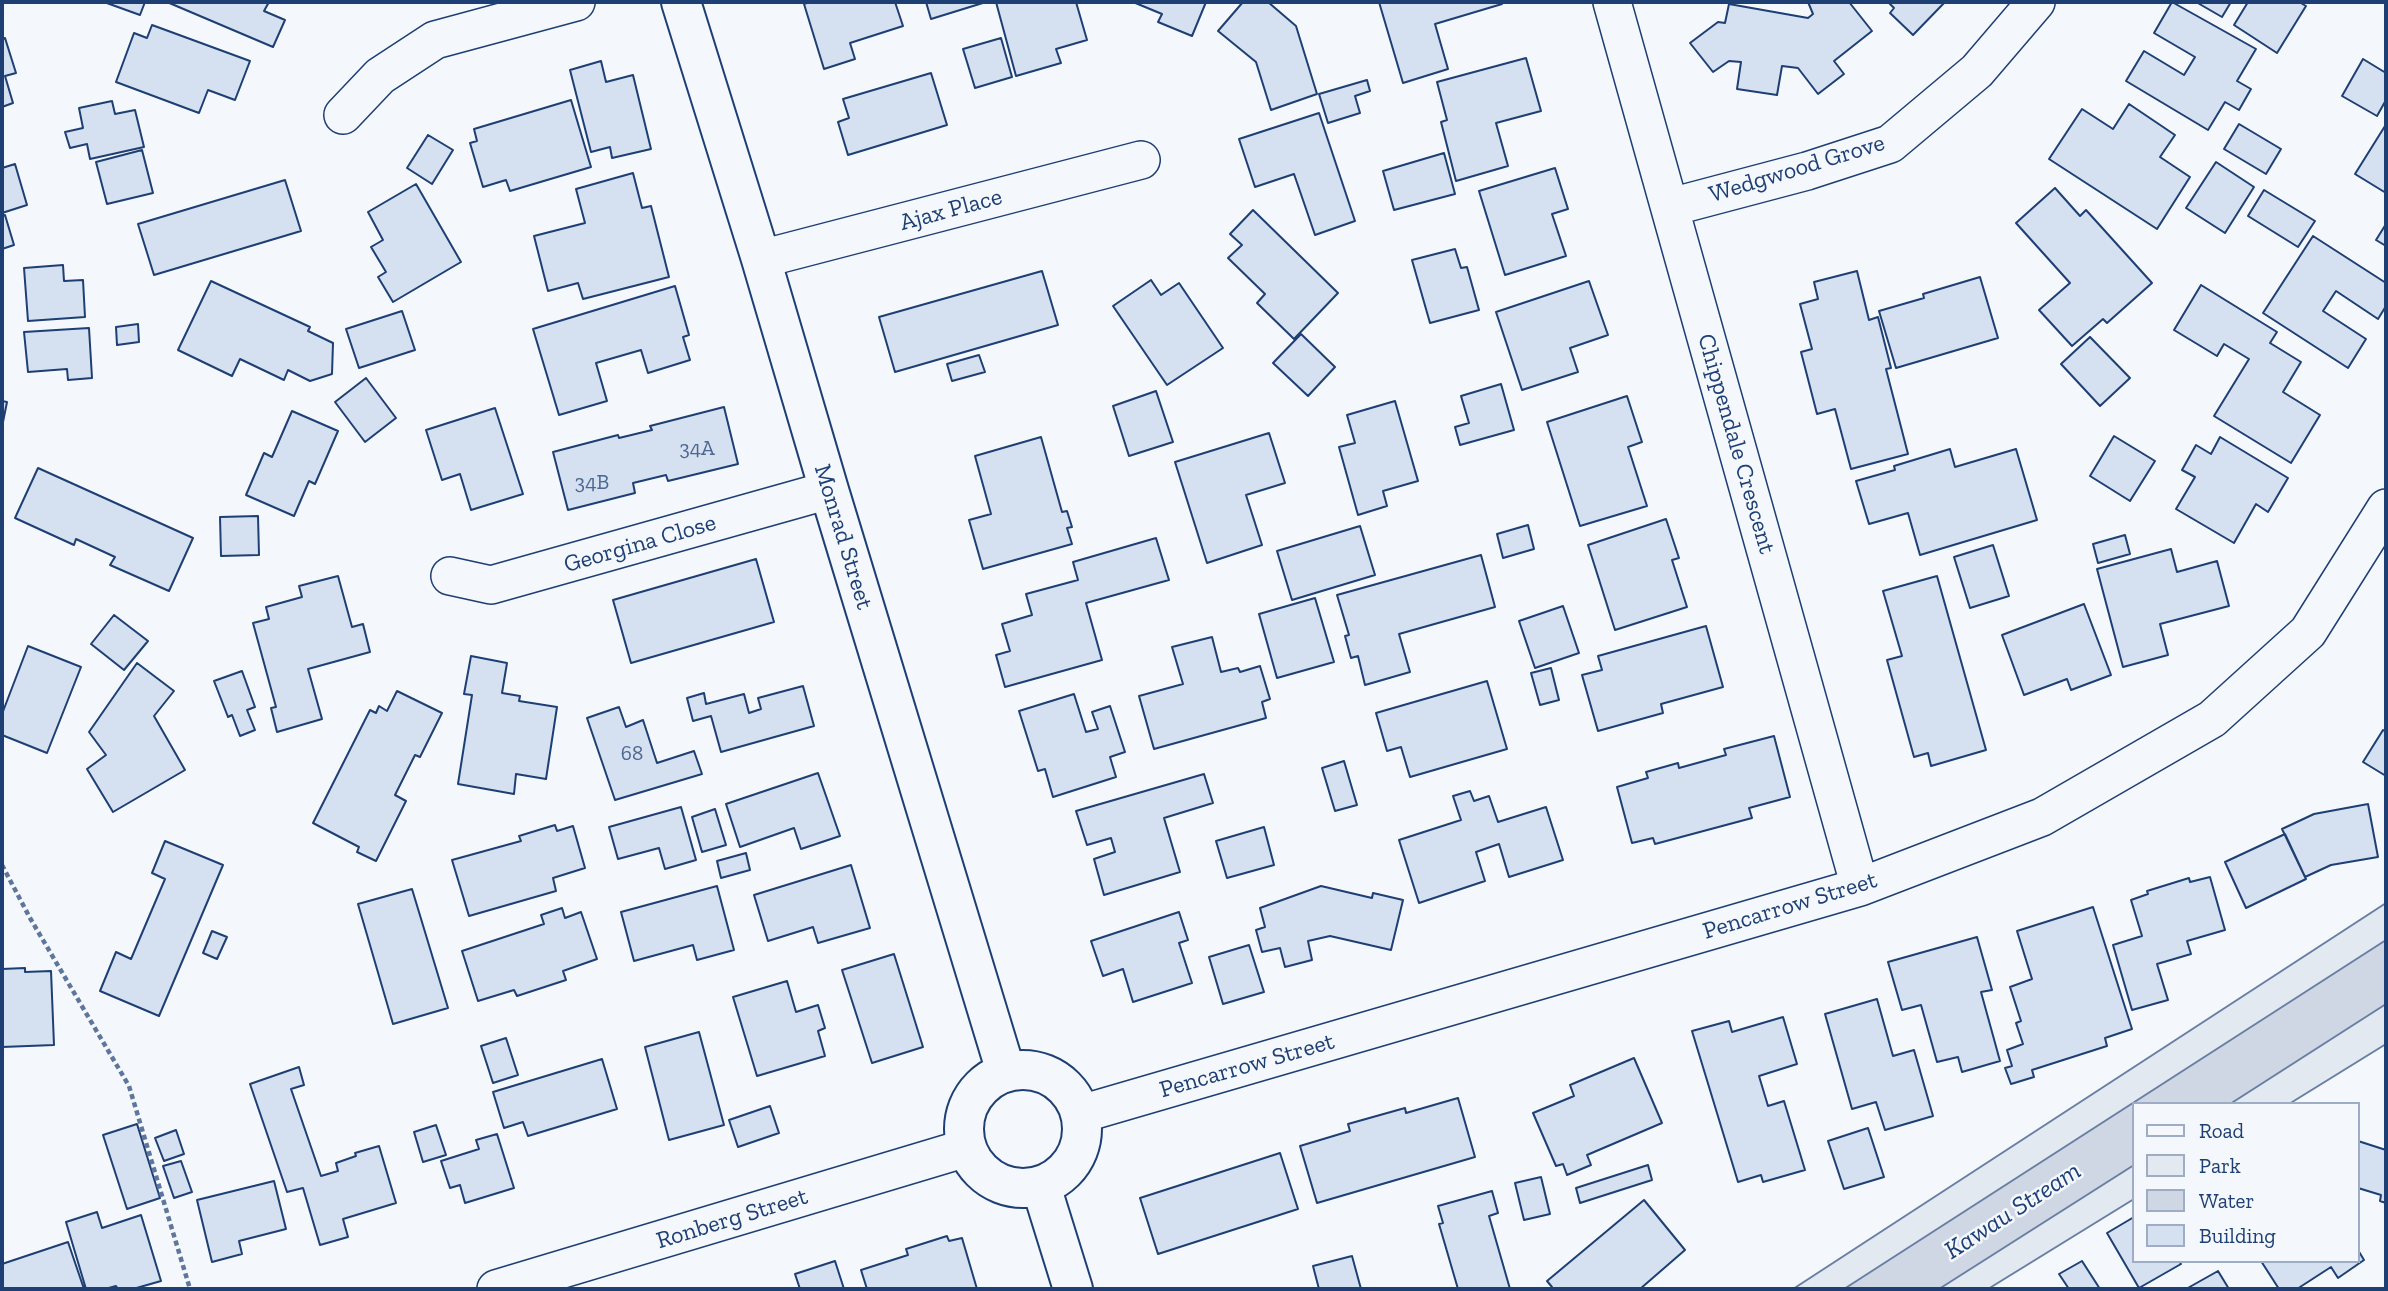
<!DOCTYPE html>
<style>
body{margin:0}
#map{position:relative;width:2388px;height:1291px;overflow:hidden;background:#f4f7fb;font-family:"Zilla Slab",serif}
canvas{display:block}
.frame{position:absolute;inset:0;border:4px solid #1d3f73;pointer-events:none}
.legend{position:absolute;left:2132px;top:1102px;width:228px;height:161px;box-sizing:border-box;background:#f4f7fb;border:2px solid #9eadc5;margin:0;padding:9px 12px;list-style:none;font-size:21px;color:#1d3f73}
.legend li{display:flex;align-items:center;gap:14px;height:35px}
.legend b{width:35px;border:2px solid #9eadc5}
</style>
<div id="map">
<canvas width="2388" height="1291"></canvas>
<div class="frame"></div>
<ul class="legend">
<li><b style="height:9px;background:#f4f7fb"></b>Road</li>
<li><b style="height:19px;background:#e3e9f0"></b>Park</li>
<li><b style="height:19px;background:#cfd7e4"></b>Water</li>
<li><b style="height:19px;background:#d5e0f0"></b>Building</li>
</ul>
</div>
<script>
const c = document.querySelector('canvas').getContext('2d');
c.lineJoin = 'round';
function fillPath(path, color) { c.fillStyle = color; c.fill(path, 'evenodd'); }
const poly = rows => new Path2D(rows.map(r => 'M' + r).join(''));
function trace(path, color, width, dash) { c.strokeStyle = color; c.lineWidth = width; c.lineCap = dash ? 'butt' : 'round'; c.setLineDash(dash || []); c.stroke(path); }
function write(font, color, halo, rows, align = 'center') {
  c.font = font + ' "Zilla Slab",serif'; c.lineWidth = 5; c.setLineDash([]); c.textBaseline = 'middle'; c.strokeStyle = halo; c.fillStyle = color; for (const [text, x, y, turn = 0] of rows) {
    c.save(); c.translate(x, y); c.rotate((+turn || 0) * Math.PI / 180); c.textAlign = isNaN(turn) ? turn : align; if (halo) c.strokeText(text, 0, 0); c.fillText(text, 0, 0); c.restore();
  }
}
const green = poly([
 [2386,903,2386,1044,2289,1104,2134,1104,2134,1199,1988,1289,1793,1289,2386,903]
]);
fillPath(green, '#e3e9f0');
trace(green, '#687fa3', 2);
const water = poly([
 [2386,940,2386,1004,2230,1104,2134,1104,2134,1165,1939,1289,1844,1289,2386,940]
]);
fillPath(water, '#cfd7e4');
trace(water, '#687fa3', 2);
const building = poly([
 [104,2,145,2,140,15,104,2],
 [167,2,269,2,264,11,285,20,273,47,167,2],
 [810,2,895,2,903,26,850,43,855,59,824,69,804,4,810,2],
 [926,2,986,2,931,19,926,2],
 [996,2,1076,2,1087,40,1056,49,1061,63,1016,76,996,2],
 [1133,2,1206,2,1192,36,1158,22,1162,14,1133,2],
 [1243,2,1268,2,1296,26,1317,94,1271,110,1256,62,1218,31,1243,2],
 [1379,2,1502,2,1502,4,1435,24,1448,69,1403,83,1379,2],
 [1808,2,1849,2,1872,31,1834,61,1844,74,1818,94,1798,68,1782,66,1777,95,1737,89,1741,62,1729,61,1713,72,1690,43,1718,22,1725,23,1729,4,1808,18,1813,14,1808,2],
 [1888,2,1945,2,1913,35,1890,13,1894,8,1888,2],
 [2172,2,2256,49,2237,81,2251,89,2239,110,2225,102,2208,130,2126,81,2144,51,2184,75,2195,57,2154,33,2172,2],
 [2196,2,2231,2,2222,17,2196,2],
 [2248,2,2299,2,2306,6,2277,53,2234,25,2248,2],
 [152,25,250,61,235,100,208,90,199,113,116,82,134,33,147,38,152,25],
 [5,38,16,73,5,76,13,103,2,107,2,39,5,38],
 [1001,38,1012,77,975,88,963,49,1001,38],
 [1526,58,1541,111,1496,123,1508,166,1456,181,1441,122,1447,120,1437,82,1526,58],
 [2363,59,2386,73,2386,100,2377,116,2342,96,2363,59],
 [601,61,606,82,633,75,651,149,612,158,610,147,591,152,570,70,601,61],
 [931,73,947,125,848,155,838,122,849,118,843,99,931,73],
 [1367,80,1370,91,1355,96,1360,113,1328,123,1319,94,1367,80],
 [571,100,591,167,510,191,506,180,483,187,470,143,477,141,474,129,571,100],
 [112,101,115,114,135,110,144,147,90,159,87,144,70,148,65,132,83,128,79,108,112,101],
 [2129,104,2175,135,2160,157,2190,177,2157,229,2049,159,2082,109,2113,129,2129,104],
 [1319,113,1355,221,1315,235,1294,174,1255,187,1239,139,1319,113],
 [2239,124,2281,149,2266,174,2224,149,2239,124],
 [2385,126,2386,127,2386,193,2355,174,2385,126],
 [428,135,453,150,432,184,407,168,428,135],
 [142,150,153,193,107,204,96,162,142,150],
 [1444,153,1455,194,1394,210,1383,171,1444,153],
 [2216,162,2254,187,2225,233,2186,208,2216,162],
 [15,164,27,205,2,213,2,168,15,164],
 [1555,168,1568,209,1552,214,1566,256,1505,275,1479,191,1555,168],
 [633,173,642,208,651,206,669,277,583,299,578,283,548,291,534,236,585,223,576,189,633,173],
 [285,180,301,231,154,275,138,224,285,180],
 [416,184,461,262,393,302,378,277,386,272,371,247,383,240,368,212,416,184],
 [2055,188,2080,216,2086,210,2152,283,2107,323,2103,319,2072,346,2039,310,2070,283,2016,223,2055,188],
 [2264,190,2315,221,2298,247,2248,216,2264,190],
 [1253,210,1338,293,1294,339,1257,303,1265,294,1228,258,1242,245,1230,234,1253,210],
 [5,215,14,245,2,249,2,216,5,215],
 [2386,224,2386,246,2376,240,2386,224],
 [2313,236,2386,283,2386,306,2378,319,2336,291,2323,311,2366,339,2348,368,2263,313,2313,236],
 [1455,249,1461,268,1467,267,1479,310,1430,323,1412,260,1455,249],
 [63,265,64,281,83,280,85,317,28,321,24,268,63,265],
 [1042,271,1058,325,895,372,879,317,1042,271],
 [1857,271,1869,320,1878,317,1891,368,1886,369,1908,454,1851,469,1835,409,1817,414,1801,352,1812,349,1800,304,1818,299,1814,282,1857,271],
 [1980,277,1998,338,1896,368,1879,311,1924,298,1923,294,1980,277],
 [1151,280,1161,295,1179,283,1223,348,1167,385,1113,306,1151,280],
 [211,281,310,327,308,331,333,343,332,374,310,381,288,370,284,380,240,359,232,376,178,350,211,281],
 [1589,281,1608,335,1570,348,1578,372,1522,390,1496,312,1589,281],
 [2201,285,2277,332,2270,343,2301,362,2283,392,2320,415,2291,463,2214,416,2249,359,2224,344,2217,356,2174,330,2201,285],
 [675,286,689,335,683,337,690,360,648,373,641,350,596,363,607,401,559,415,533,329,675,286],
 [402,311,415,350,359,368,346,329,402,311],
 [138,324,139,342,117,345,116,327,138,324],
 [89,328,92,378,68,380,67,369,28,372,24,332,89,328],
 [1301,334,1335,367,1308,396,1273,363,1301,334],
 [2090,337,2130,378,2100,406,2061,364,2090,337],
 [979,355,985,372,952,381,947,364,979,355],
 [366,378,396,418,365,442,335,402,366,378],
 [1501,384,1514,430,1460,445,1455,427,1469,423,1461,396,1501,384],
 [1156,391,1173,442,1129,456,1113,406,1156,391],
 [1627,396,1642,442,1628,447,1647,506,1580,526,1547,422,1627,396],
 [2,401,7,402,2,427,2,401],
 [1395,401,1418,481,1383,491,1387,506,1358,515,1339,447,1355,443,1347,415,1395,401],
 [724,407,738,464,668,481,666,475,633,483,635,493,568,510,553,452,618,435,619,438,652,430,650,426,724,407],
 [495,408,523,494,471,510,460,474,442,480,426,430,495,408],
 [292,411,338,431,315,484,309,481,294,516,246,495,264,453,272,457,292,411],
 [1269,433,1285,483,1246,495,1262,545,1207,563,1175,462,1269,433],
 [2114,436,2155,461,2130,501,2090,476,2114,436],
 [1041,437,1062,512,1067,511,1072,527,1067,528,1072,544,983,569,969,520,991,514,975,456,1041,437],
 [2220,437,2288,478,2268,512,2256,504,2234,543,2176,509,2195,477,2182,470,2196,445,2211,454,2220,437],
 [1950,449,1955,467,2016,449,2037,520,1920,555,1908,513,1869,524,1856,481,1895,470,1894,466,1950,449],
 [38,468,193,538,169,591,110,565,115,557,76,539,74,545,15,518,38,468],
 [258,516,259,555,221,556,220,517,258,516],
 [1666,519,1679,558,1672,560,1687,607,1615,630,1588,545,1666,519],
 [1528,525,1534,549,1503,558,1497,534,1528,525],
 [1360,526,1375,575,1292,600,1277,551,1360,526],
 [2125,535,2130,554,2098,563,2093,544,2125,535],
 [1156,538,1169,580,1086,603,1102,660,1005,687,996,655,1010,651,1002,624,1032,615,1026,594,1078,580,1073,562,1156,538],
 [1993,545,2009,596,1970,608,1954,557,1993,545],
 [2171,549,2177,572,2217,561,2229,606,2160,624,2168,655,2123,667,2097,569,2171,549],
 [1481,555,1495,607,1399,634,1410,672,1365,685,1358,656,1351,658,1345,636,1349,635,1337,595,1481,555],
 [756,559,774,622,631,663,613,600,756,559],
 [338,576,352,627,363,624,370,652,308,669,322,719,277,732,271,708,276,707,253,623,269,619,266,607,302,597,299,586,338,576],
 [1937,576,1986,750,1931,766,1928,753,1914,757,1887,660,1902,656,1883,591,1937,576],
 [1315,598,1334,662,1277,678,1259,614,1315,598],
 [2084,604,2111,675,2071,690,2067,679,2024,695,2002,635,2084,604],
 [1563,606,1579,653,1535,668,1519,621,1563,606],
 [114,615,148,641,124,670,91,644,114,615],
 [1706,626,1723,687,1661,704,1663,713,1598,731,1582,675,1602,670,1598,656,1706,626],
 [1212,637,1221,672,1238,668,1240,672,1260,666,1270,699,1262,702,1266,718,1154,749,1139,696,1183,684,1172,647,1212,637],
 [28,646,81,667,47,753,2,735,2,714,28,646],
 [471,656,507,663,502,693,520,696,519,701,557,707,546,779,516,774,514,794,458,784,472,695,464,694,471,656],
 [137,663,174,691,154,716,185,770,113,812,87,769,106,755,89,732,137,663],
 [1551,668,1559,700,1540,705,1531,673,1551,668],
 [242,671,255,707,247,710,255,730,240,736,232,715,228,717,214,681,242,671],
 [1487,681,1507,749,1410,777,1401,747,1387,751,1376,713,1487,681],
 [803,686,814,726,721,752,711,716,693,721,687,698,704,693,706,704,744,694,749,713,761,709,758,698,803,686],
 [397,691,442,713,420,757,415,755,395,795,406,801,376,861,357,852,359,847,313,823,370,710,376,713,379,706,387,711,397,691],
 [1074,694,1086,732,1098,729,1092,712,1110,706,1125,752,1110,757,1116,777,1053,797,1045,769,1038,771,1019,711,1074,694],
 [619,707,626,727,643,720,657,763,694,751,702,774,615,800,587,718,619,707],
 [2383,730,2386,732,2386,776,2363,762,2383,730],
 [1774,736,1790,797,1749,808,1752,818,1655,844,1653,838,1632,843,1617,787,1648,778,1646,772,1678,763,1679,768,1726,755,1724,749,1774,736],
 [1344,761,1357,805,1335,811,1322,768,1344,761],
 [818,773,840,836,801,849,794,828,740,847,726,804,818,773],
 [1204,774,1213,803,1164,818,1180,872,1104,895,1094,859,1115,852,1111,838,1087,845,1076,811,1204,774],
 [1470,791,1474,801,1489,796,1498,822,1546,807,1563,860,1509,877,1499,844,1476,852,1485,881,1419,903,1399,840,1461,820,1453,796,1470,791],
 [2368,804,2378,857,2331,865,2305,877,2282,829,2314,814,2368,804],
 [681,807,696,860,665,869,659,848,618,859,609,827,681,807],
 [715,809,726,845,702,852,692,817,715,809],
 [555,825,557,831,573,826,585,868,553,878,556,891,469,916,452,860,521,841,519,836,555,825],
 [1264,827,1274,865,1227,878,1216,841,1264,827],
 [2285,834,2306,879,2246,908,2225,862,2285,834],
 [165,841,223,865,159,1016,100,991,116,952,131,959,165,879,152,873,165,841],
 [746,853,750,870,721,878,717,861,746,853],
 [851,865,870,928,818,943,813,927,768,941,754,895,851,865],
 [2210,877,2225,930,2187,941,2191,954,2157,964,2168,1000,2132,1010,2113,945,2142,936,2131,900,2148,894,2147,891,2189,878,2190,882,2210,877],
 [717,886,734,950,697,960,693,945,634,961,621,912,717,886],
 [1321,886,1372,898,1373,893,1403,900,1391,950,1330,936,1308,941,1312,960,1285,967,1280,948,1262,952,1256,930,1265,927,1260,908,1321,886],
 [412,889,448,1008,393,1024,358,904,412,889],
 [2093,907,2132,1029,2105,1038,2107,1046,2032,1070,2034,1077,2011,1084,2005,1068,2012,1066,2007,1050,2023,1044,2016,1023,2021,1021,2010,987,2032,979,2017,931,2093,907],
 [562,908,565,918,581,912,597,959,563,971,566,980,517,996,514,990,478,1001,462,951,544,924,541,915,562,908],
 [1179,912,1188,940,1179,943,1192,983,1133,1002,1123,969,1103,976,1091,941,1179,912],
 [212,931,227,937,217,959,203,953,212,931],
 [1977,937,1992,990,1981,992,2000,1061,1962,1072,1958,1057,1937,1062,1921,1005,1902,1010,1888,962,1977,937],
 [1249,945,1264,992,1223,1004,1209,957,1249,945],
 [894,954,923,1047,872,1063,842,970,894,954],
 [25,968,25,972,51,971,54,1045,2,1047,2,969,25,968],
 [787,981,796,1012,818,1005,825,1028,818,1031,825,1056,757,1076,733,997,787,981],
 [1877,999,1893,1056,1914,1050,1933,1116,1885,1130,1876,1102,1852,1109,1825,1014,1877,999],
 [1783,1017,1797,1064,1759,1076,1768,1106,1784,1101,1805,1170,1763,1182,1761,1175,1738,1182,1692,1031,1729,1021,1732,1032,1783,1017],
 [699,1032,724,1125,669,1140,645,1047,699,1032],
 [506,1038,518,1075,493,1083,481,1046,506,1038],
 [1634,1058,1662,1123,1587,1155,1591,1165,1567,1175,1563,1164,1556,1166,1533,1113,1574,1096,1570,1085,1634,1058],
 [602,1059,617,1109,528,1136,523,1122,504,1128,493,1092,602,1059],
 [299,1067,304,1085,291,1089,321,1176,338,1171,336,1163,356,1156,355,1153,379,1146,396,1203,343,1219,348,1237,320,1245,303,1188,287,1192,250,1084,299,1067],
 [1458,1098,1475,1157,1317,1203,1300,1146,1350,1131,1348,1124,1405,1108,1406,1113,1458,1098],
 [770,1106,779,1133,738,1147,729,1120,770,1106],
 [137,1124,160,1198,127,1209,103,1135,137,1124],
 [436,1125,446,1155,423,1162,414,1132,436,1125],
 [1868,1128,1884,1177,1844,1189,1828,1141,1868,1128],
 [176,1130,184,1154,164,1161,155,1138,176,1130],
 [497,1134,514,1188,465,1203,460,1185,450,1188,441,1161,479,1149,476,1140,497,1134],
 [2358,1141,2386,1150,2386,1203,2380,1201,2381,1195,2358,1188,2358,1141],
 [1280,1153,1298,1209,1158,1254,1140,1198,1280,1153],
 [181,1161,192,1192,174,1198,163,1166,181,1161],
 [1648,1165,1652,1180,1580,1203,1576,1188,1648,1165],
 [1541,1177,1550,1214,1524,1220,1515,1183,1541,1177],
 [274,1181,286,1229,239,1241,242,1254,212,1262,197,1200,274,1181],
 [1492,1191,1498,1213,1489,1216,1510,1289,1458,1289,1439,1224,1443,1223,1438,1206,1492,1191],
 [1644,1200,1685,1250,1640,1289,1549,1289,1552,1287,1547,1281,1644,1200],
 [97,1212,102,1228,141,1215,161,1281,133,1289,118,1289,116,1286,105,1289,86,1289,66,1222,97,1212],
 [2134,1217,2134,1261,2179,1261,2181,1264,2139,1288,2107,1233,2134,1217],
 [947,1236,949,1241,962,1238,977,1289,867,1289,861,1270,908,1255,906,1249,947,1236],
 [68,1242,84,1289,2,1289,2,1264,68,1242],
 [2358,1250,2364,1260,2338,1278,2331,1267,2297,1289,2279,1289,2261,1261,2358,1261,2358,1250],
 [1352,1256,1361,1289,1319,1289,1313,1266,1352,1256],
 [835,1261,844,1289,800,1289,795,1274,835,1261],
 [2082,1261,2100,1289,2069,1289,2059,1274,2082,1261],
 [2218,1271,2229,1289,2186,1289,2218,1271]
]);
fillPath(building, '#d5e0f0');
trace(building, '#1d3f73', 2);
const street = poly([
 [1612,2,1860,887],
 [343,115,380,76,435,40,576,2],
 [1671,207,1807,171,1890,144,1977,71,2036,2],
 [761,259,1141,160],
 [450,576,491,585,829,490],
 [1081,1114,1860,887,2042,817,2212,719,2308,632,2386,508],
 [496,1289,966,1148]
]);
const secondary = poly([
 [681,2,761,259,829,490,1006,1072],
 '964 1129a59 59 0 1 1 118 0a59 59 0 1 1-118 0Z',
 [1041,1186,1073,1289]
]);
trace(street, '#1d3f73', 40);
trace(secondary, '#1d3f73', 42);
trace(poly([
 [2,865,30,918,129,1086,190,1289]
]), '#5e769c', 4.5, [5, 3.5]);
trace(street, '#f4f7fb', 37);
trace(secondary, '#f4f7fb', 38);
write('21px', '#4b6792', null, [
 ["34A",697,449],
 ["34B",592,483],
 ["68",632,754]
]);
write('24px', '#1d3f73', '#f4f7fb', [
 ["Wedgwood Grove",1797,169,-17],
 ["Ajax Place",951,210,-15],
 ["Chippendale Crescent",1736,444,74],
 ["Monrad Street",843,537,73],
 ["Georgina Close",640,544,-16],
 ["Pencarrow Street",1790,906,-17],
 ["Pencarrow Street",1247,1066,-16],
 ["Ronberg Street",732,1219,-17]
]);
write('italic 26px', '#1d3f73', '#f4f7fb', [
 ["Kawau Stream",2013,1211,-33]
]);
</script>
